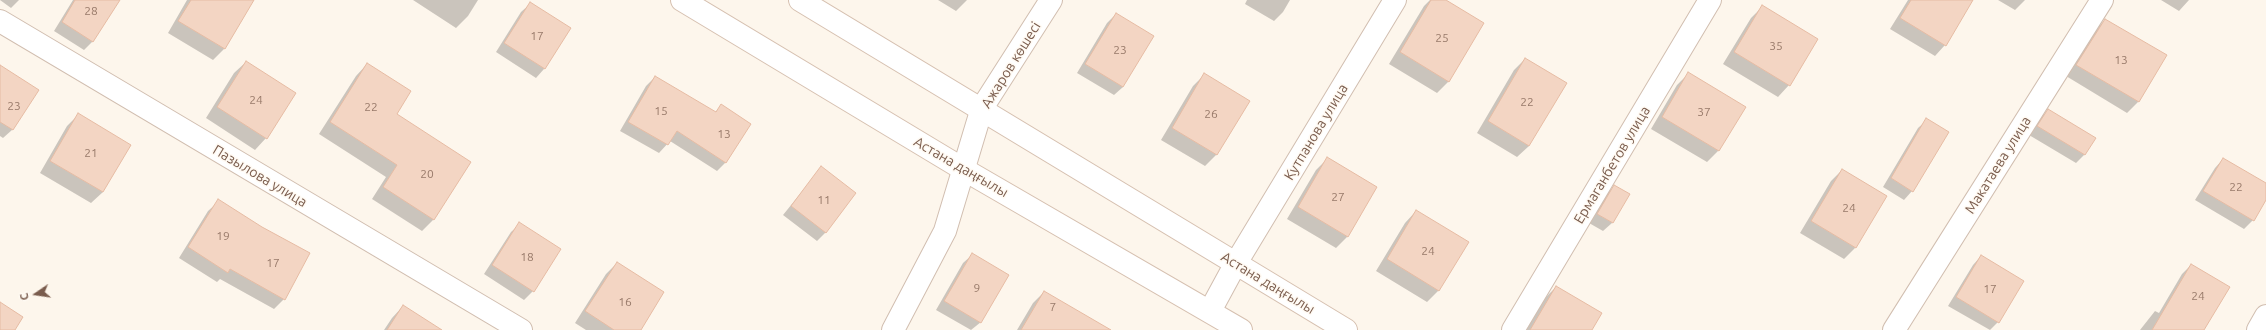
<!DOCTYPE html>
<meta charset="utf-8">
<style>
body{margin:0}
#map{position:relative;width:2266px;height:330px;overflow:hidden;background:#fdf6ec;font-family:Ubuntu,sans-serif}
canvas{display:block}
.north{position:absolute;left:16px;top:274px;width:40px;height:40px;-webkit-text-stroke:3px #fffaf3;paint-order:stroke;rotate:257deg;font-size:11px;font-weight:700;line-height:16px;text-align:center;color:#7a5c4d}
.north::after{content:'';display:block;margin:auto;width:14px;height:18px;background:#7a5c4d;clip-path:polygon(50% 0,100% 100%,50% 72%,0 100%)}
</style>
<div id="map">
<canvas width="2266" height="330"></canvas>
<div class="north">С</div>
</div>
<script>
const c = document.querySelector('canvas').getContext('2d');
c.lineJoin = 'round';
function fillPath(path, color) { c.fillStyle = color; c.fill(path, 'evenodd'); }
const poly = rows => new Path2D(rows.map(r => 'M' + r).join(''));
function trace(path, color, width, dash) { c.strokeStyle = color; c.lineWidth = width; c.lineCap = dash ? 'butt' : 'round'; c.setLineDash(dash || []); c.stroke(path); }
function write(font, color, halo, rows, align = 'center') {
  c.font = font + ' Ubuntu,sans-serif'; c.lineWidth = 3; c.setLineDash([]); c.textBaseline = 'middle'; c.strokeStyle = halo; c.fillStyle = color; for (const [text, x, y, turn = 0] of rows) {
    c.save(); c.translate(x, y); c.rotate((+turn || 0) * Math.PI / 180); c.textAlign = isNaN(turn) ? turn : align; if (halo) c.strokeText(text, 0, 0); c.fillText(text, 0, 0); c.restore();
  }
}
fillPath(poly([
 [0,0,19,0,11,8],
 [73,0,119,0,93,41,84,50,54,31],
 [187,0,253,0,224,49,213,60,168,33],
 [413,0,478,0,468,16,456,28],
 [938,0,967,0,956,11],
 [1247,0,1290,0,1283,12,1274,21,1245,4],
 [1430,0,1444,0,1449,81,1437,93,1389,64,1424,6],
 [1908,0,1972,0,1945,45,1935,56,1890,29],
 [1998,0,2025,0,2015,10],
 [2161,0,2189,0,2179,11],
 [530,4,570,29,544,69,536,78,496,52,521,12],
 [1762,7,1789,85,1778,97,1723,64,1751,18],
 [1116,14,1123,87,1114,95,1077,73,1107,23],
 [2105,20,2165,56,2138,102,2127,113,2066,76,2094,31],
 [1525,59,1529,146,1517,157,1477,133,1514,70],
 [246,62,266,138,255,150,206,118,234,73],
 [367,64,395,114,470,162,433,220,422,231,372,199,386,177,319,134,356,76],
 [0,66,37,90,12,130,3,138,0,136],
 [1688,74,1744,107,1718,151,1707,162,1651,129,1677,85],
 [1204,75,1217,154,1205,166,1161,140,1193,86],
 [655,77,715,112,722,106,726,162,717,171,670,141,659,153,620,131,646,86],
 [2048,110,2085,154,2076,163,2029,135,2040,119],
 [78,115,103,192,91,203,40,173,67,126],
 [1927,120,1912,191,1904,200,1883,187,1918,128],
 [1328,158,1376,188,1347,237,1336,248,1287,219,1316,170],
 [2223,159,2266,185,2266,198,2253,220,2244,229,2195,200,2215,168],
 [821,168,826,232,817,241,783,215],
 [1842,170,1886,196,1855,248,1844,259,1800,233,1831,181],
 [1614,186,1629,194,1612,223,1603,231,1589,223,1606,195],
 [219,201,284,299,274,309,220,279,217,282,179,258,208,211],
 [1416,211,1439,290,1427,302,1376,271,1405,223],
 [520,224,533,291,524,300,484,274,511,232],
 [972,255,981,322,971,330,936,310,963,263],
 [1981,256,1998,322,1990,330,1948,306,1973,265],
 [617,263,639,330,586,330,575,323,606,274],
 [2191,265,2201,330,2140,330,2155,311,2159,313,2182,274],
 [1556,287,1591,330,1526,330,1545,298],
 [1044,292,1095,330,1017,330,1033,303],
 [403,306,440,330,384,330,392,318]
]), '#0003');
const building = poly([
 [75,0,120,0,93,42,62,22,75,0],
 [191,0,254,0,225,49,178,21,191,0],
 [1431,0,1446,0,1484,23,1449,82,1400,52,1431,0],
 [1911,0,1973,0,1946,46,1900,18,1911,0],
 [530,2,571,28,545,69,504,43,530,2],
 [1762,5,1818,39,1790,86,1734,52,1762,5],
 [1116,13,1154,36,1123,87,1085,64,1116,13],
 [2105,19,2167,55,2139,102,2076,65,2105,19],
 [1525,58,1567,83,1529,146,1488,121,1525,58],
 [246,61,296,93,267,139,217,107,246,61],
 [367,63,411,91,397,114,471,162,434,220,383,187,397,165,330,122,367,63],
 [0,65,39,90,13,130,0,122,0,65],
 [1688,72,1746,107,1719,151,1662,117,1688,72],
 [1204,73,1250,101,1217,155,1172,128,1204,73],
 [655,76,716,112,721,104,751,124,726,163,677,131,668,145,628,122,655,76],
 [2048,109,2096,138,2085,155,2037,126,2048,109],
 [78,113,131,145,103,192,50,161,78,113],
 [1926,118,1949,132,1913,192,1891,178,1926,118],
 [1327,157,1377,187,1348,237,1298,207,1327,157],
 [2223,158,2266,183,2266,200,2254,221,2203,191,2223,158],
 [821,166,856,193,826,233,791,206,821,166],
 [1842,169,1887,196,1856,248,1811,221,1842,169],
 [1614,185,1630,194,1613,223,1597,214,1614,185],
 [218,199,262,227,310,253,285,300,230,269,228,273,188,247,218,199],
 [1416,210,1469,242,1439,291,1387,259,1416,210],
 [519,222,561,249,534,292,492,265,519,222],
 [972,253,1009,275,981,323,944,301,972,253],
 [1981,255,2024,281,1999,323,1956,297,1981,255],
 [617,262,664,292,641,330,614,330,585,311,617,262],
 [2191,264,2230,287,2204,330,2152,330,2191,264],
 [1556,286,1602,313,1592,330,1530,330,1556,286],
 [1044,291,1111,330,1021,330,1044,291],
 [0,302,23,317,15,330,0,330,0,302],
 [403,305,442,330,387,330,403,305]
]);
fillPath(building, '#f3d5c3');
trace(building, '#e6bba3', 1);
const street = poly([
 [0,21,521,330],
 [1210,311,1236,263,1395,0],
 [893,330,945,231,982,108,1051,0],
 [1513,330,1710,0],
 [1894,330,2102,0],
 [2258,330,2266,316]
]);
const secondary = poly([
 [682,0,963,169,1241,330],
 [800,0,1346,330]
]);
trace(street, '#d1beb0', 24);
trace(secondary, '#d6c0b0', 24);
trace(street, '#fff', 22);
trace(secondary, '#fff', 22);
write('12px', '#987a6a', null, [
 ["28",91,11],
 ["17",537,36],
 ["25",1442,38],
 ["35",1776,46],
 ["23",1120,50],
 ["13",2121,60],
 ["24",256,100],
 ["22",1527,102],
 ["23",14,106],
 ["22",371,107],
 ["15",661,111],
 ["37",1704,112],
 ["26",1211,114],
 ["13",724,134],
 ["21",91,153],
 ["20",427,174],
 ["22",2236,187],
 ["27",1338,197],
 ["11",824,200],
 ["24",1849,208],
 ["19",223,236],
 ["24",1428,251],
 ["18",527,257],
 ["17",273,263],
 ["9",977,288],
 ["17",1990,289],
 ["24",2198,296],
 ["16",625,302],
 ["7",1053,307]
]);
write('14px', '#7a5c4d', '#fffaf3', [
 ["Ажаров көшесі",1011,65,-58],
 ["Кутпанова улица",1316,132,-59],
 ["Ермаганбетов улица",1612,165,-59],
 ["Макатаева улица",1998,165,-58],
 ["Астана даңғылы",961,167,30],
 ["Пазылова улица",260,176,31],
 ["Астана даңғылы",1268,283,31]
]);
</script>
